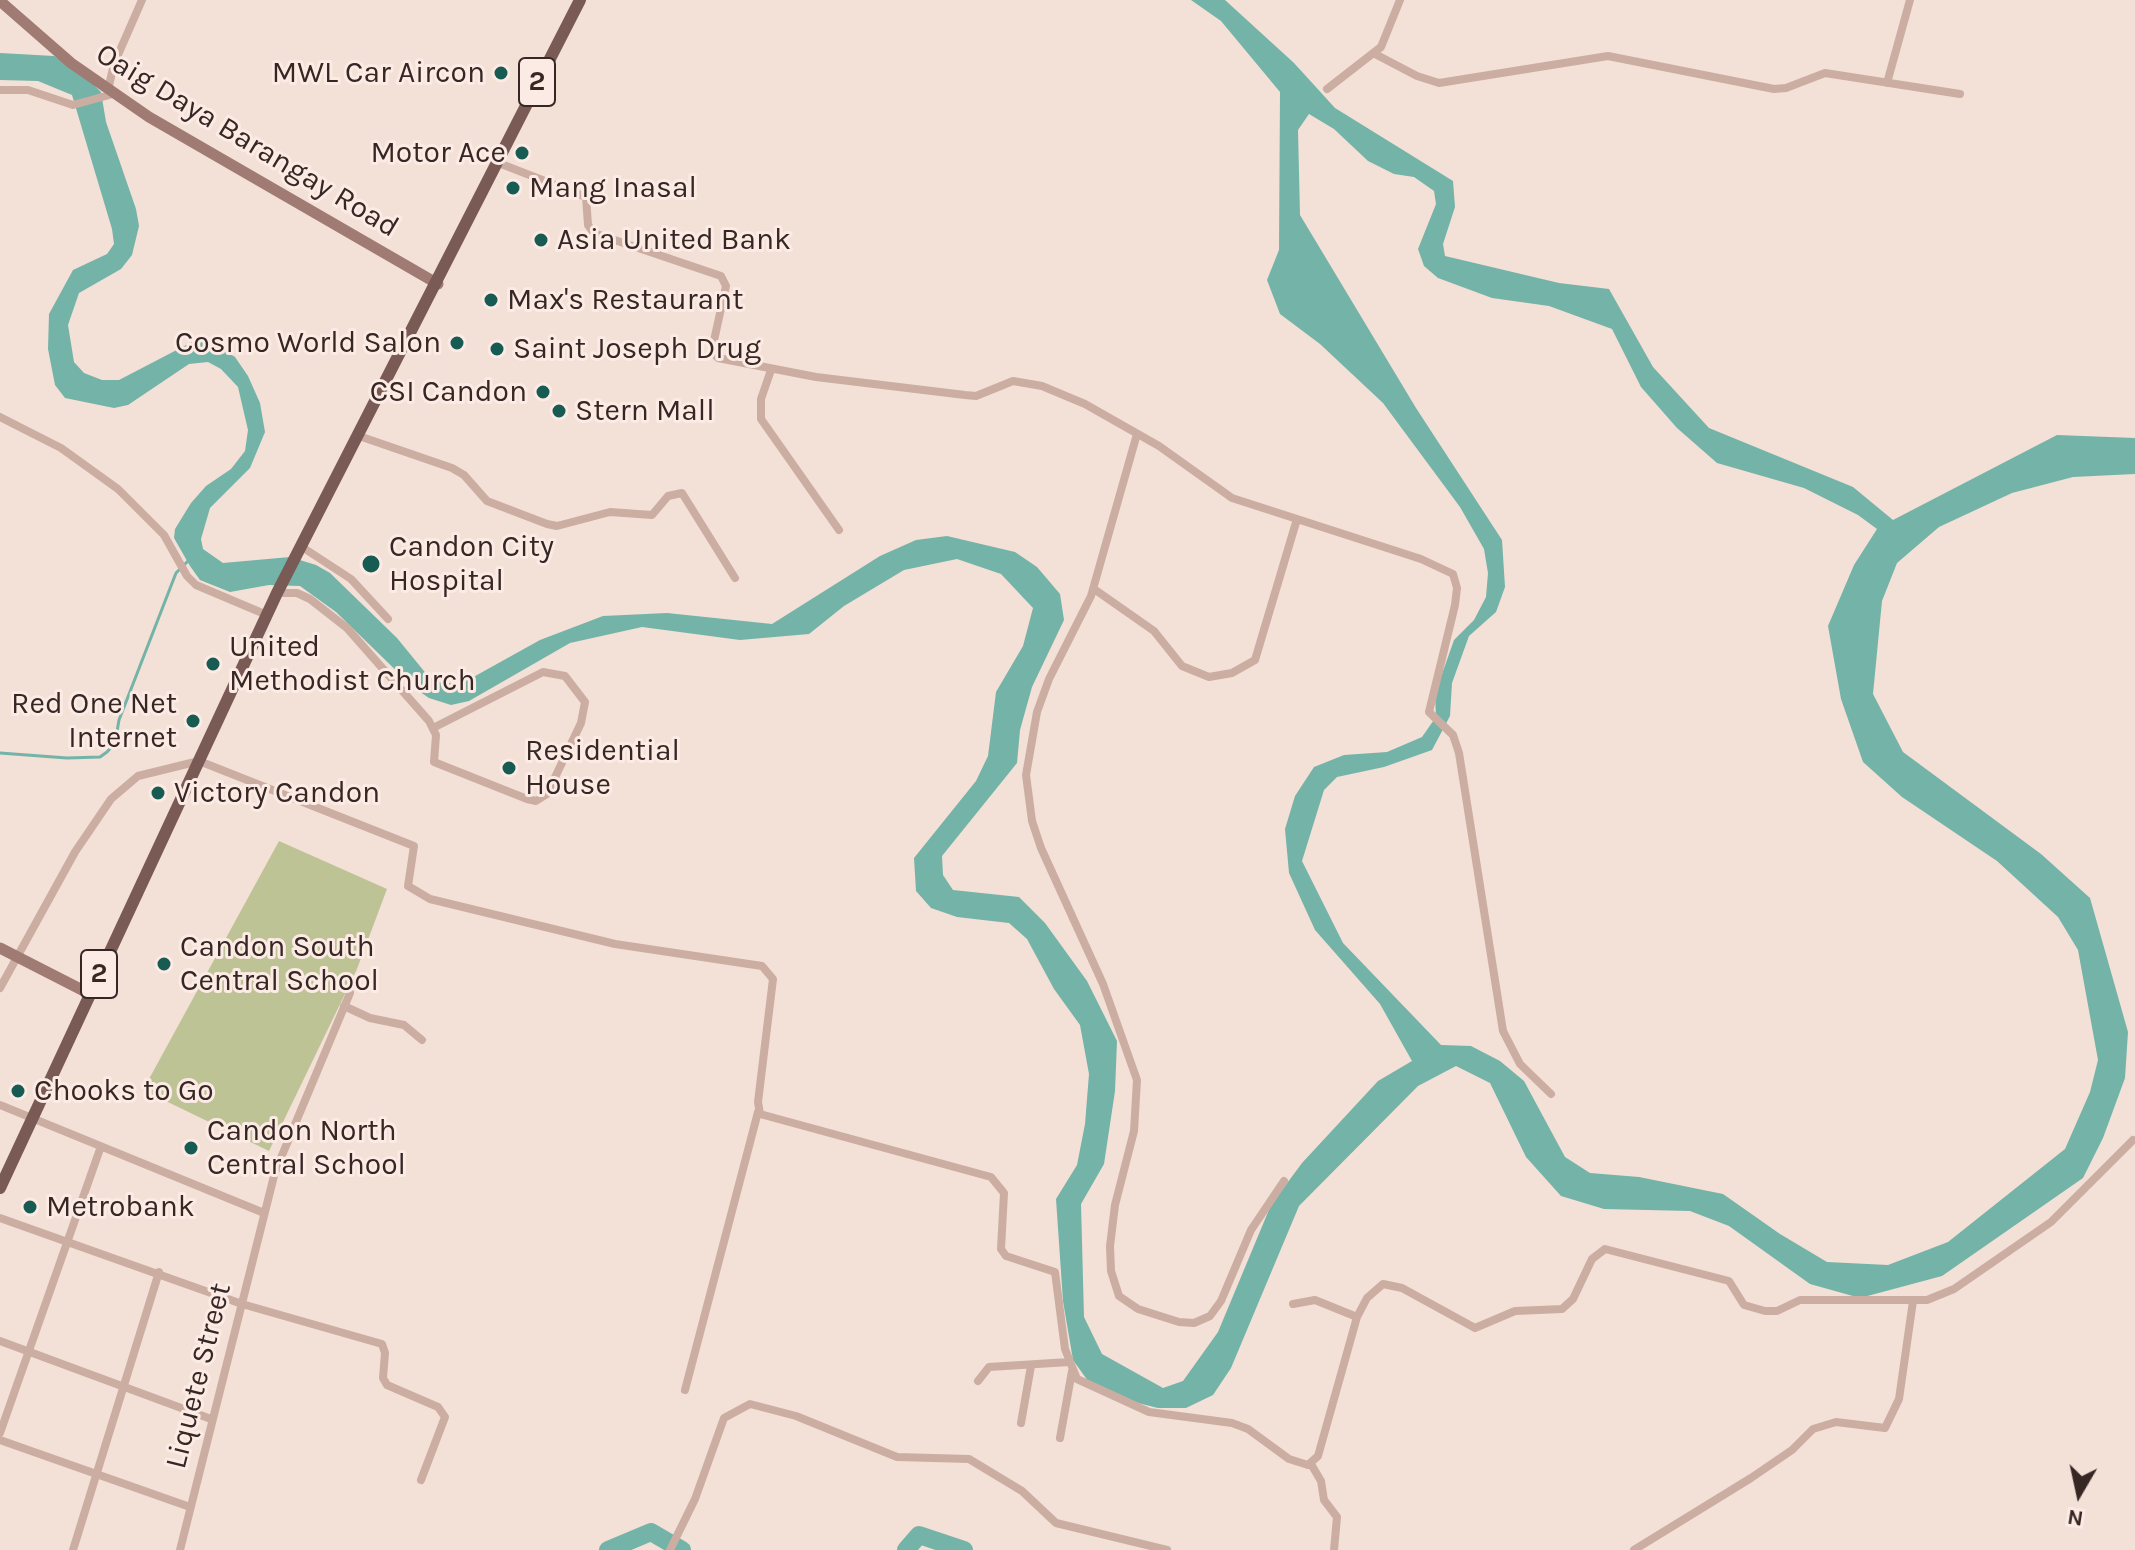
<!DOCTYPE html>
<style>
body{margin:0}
#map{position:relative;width:2135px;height:1550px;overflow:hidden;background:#f3e0d7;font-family:Karla,sans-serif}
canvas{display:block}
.north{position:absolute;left:2039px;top:1454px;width:80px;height:80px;-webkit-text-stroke:6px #fbebe4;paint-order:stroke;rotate:189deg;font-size:22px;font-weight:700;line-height:32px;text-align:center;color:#362725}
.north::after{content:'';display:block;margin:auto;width:28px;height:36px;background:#362725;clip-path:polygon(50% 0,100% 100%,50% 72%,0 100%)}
</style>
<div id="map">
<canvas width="2135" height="1550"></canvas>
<div class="north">N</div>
</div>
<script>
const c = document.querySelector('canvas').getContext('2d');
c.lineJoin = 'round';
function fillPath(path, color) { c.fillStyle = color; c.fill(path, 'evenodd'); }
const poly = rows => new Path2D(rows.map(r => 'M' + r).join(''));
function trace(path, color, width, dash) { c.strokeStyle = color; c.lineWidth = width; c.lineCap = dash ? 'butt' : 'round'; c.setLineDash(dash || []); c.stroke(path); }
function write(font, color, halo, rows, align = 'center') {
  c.font = font + ' Karla,sans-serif'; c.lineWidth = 6; c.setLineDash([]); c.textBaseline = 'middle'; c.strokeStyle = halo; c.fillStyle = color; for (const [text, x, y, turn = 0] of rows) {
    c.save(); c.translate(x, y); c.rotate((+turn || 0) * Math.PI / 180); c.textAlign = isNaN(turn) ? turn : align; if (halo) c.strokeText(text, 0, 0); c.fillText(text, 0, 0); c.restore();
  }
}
fillPath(poly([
 [279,841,387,889,357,969,269,1151,143,1090]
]), '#bec396');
fillPath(poly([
 [1191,0,1225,0,1294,63,1335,108,1453,181,1455,207,1443,244,1445,256,1559,283,1609,289,1653,367,1709,428,1853,487,1893,520,2057,435,2135,438,2135,474,2073,477,2012,493,1939,527,1897,563,1882,601,1873,694,1903,752,2041,854,2090,898,2128,1032,2125,1078,2103,1138,2083,1178,1942,1276,1860,1298,1810,1284,1729,1226,1690,1211,1604,1209,1561,1196,1526,1157,1490,1083,1456,1066,1418,1086,1299,1206,1231,1368,1213,1395,1186,1408,1158,1408,1126,1400,1088,1381,1073,1360,1063,1301,1056,1199,1077,1165,1085,1124,1089,1074,1080,1025,1054,989,1027,939,1009,923,957,917,931,908,916,891,914,858,976,781,988,756,996,692,1023,646,1033,608,1001,574,957,559,904,570,844,606,809,634,740,640,642,627,570,643,469,701,451,705,429,698,413,687,336,612,300,586,269,585,230,592,200,580,190,566,174,538,175,529,191,503,206,486,231,469,245,451,248,430,238,387,221,369,208,362,189,364,128,405,114,408,65,398,55,385,48,349,49,314,73,270,107,254,114,244,112,229,72,95,38,81,0,80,0,53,54,56,85,76,101,92,106,122,136,209,139,226,132,255,121,269,79,293,68,325,74,362,84,373,102,380,119,380,194,341,211,342,235,357,248,376,260,403,265,432,250,468,210,508,201,539,203,549,223,563,290,557,316,565,330,573,397,638,428,676,444,684,468,680,540,640,603,616,667,613,772,624,880,556,916,540,947,536,1015,552,1037,567,1060,594,1064,620,1032,687,1020,730,1017,763,942,856,943,875,953,890,1019,897,1045,923,1087,981,1117,1041,1115,1091,1104,1164,1081,1204,1084,1317,1102,1354,1163,1388,1183,1381,1218,1332,1271,1205,1302,1163,1378,1081,1412,1061,1380,1004,1315,930,1289,873,1285,829,1295,796,1314,767,1344,755,1387,752,1422,737,1436,717,1435,694,1454,640,1474,620,1486,597,1488,573,1484,549,1460,507,1383,403,1320,344,1280,314,1267,280,1279,250,1280,92,1221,21],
 [1309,114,1334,129,1368,161,1394,174,1414,177,1434,191,1436,204,1418,249,1424,266,1438,278,1492,298,1549,306,1612,329,1641,387,1677,428,1717,463,1804,488,1858,515,1877,529,1854,565,1828,626,1841,699,1863,762,1902,797,1997,861,2058,917,2078,950,2098,1060,2090,1092,2065,1149,1948,1242,1888,1265,1827,1262,1780,1234,1723,1194,1639,1177,1590,1173,1565,1157,1524,1081,1500,1061,1471,1046,1441,1045,1343,943,1302,861,1324,790,1337,777,1384,767,1432,750,1450,716,1452,683,1469,636,1496,612,1505,587,1502,540,1416,408,1300,215,1298,130]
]), '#74b3a8');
trace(poly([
 [0,753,67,758,100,757,107,752,115,743,119,720,176,573,189,560]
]), '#74b3a8', 3);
trace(poly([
 [608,1550,651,1532,682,1550],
 [906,1550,919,1535,964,1550]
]), '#74b3a8', 18);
trace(poly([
 [1375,54,1417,76,1439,83,1608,56,1774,89,1786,88,1825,73,1960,94],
 [1887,83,1910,0],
 [1327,89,1381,47,1400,0],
 [0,90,28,90,73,105,113,94],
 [108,90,114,64,142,0],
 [496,162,586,197,588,225,594,233,721,276,726,286,713,345,714,354,718,358,816,377,965,395,976,396,1013,381,1042,386,1085,404,1159,446,1232,498,1421,559,1453,574,1457,588,1455,605,1429,712,1453,735,1459,753,1503,1031,1520,1064,1551,1094],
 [771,370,761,399,761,419,839,530],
 [0,417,61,448,118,489,164,535,187,576,196,585,267,615],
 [1137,434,1091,596,1049,679,1037,712,1026,775,1032,821,1041,848,1103,984,1137,1080,1134,1131,1115,1205,1110,1246,1111,1271,1119,1296,1138,1309,1179,1322,1194,1323,1210,1316,1221,1301,1251,1230,1284,1181],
 [359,436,452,468,464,475,487,501,547,524,557,526,610,512,652,515,668,496,682,493,735,578],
 [302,547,351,579,388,619],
 [1094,589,1154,631,1182,666,1209,677,1232,673,1255,660,1297,519],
 [277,593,297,593,310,599,347,628,429,721,436,735,434,762,527,799,536,801,547,794,581,723,585,702,565,676,543,672,433,728],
 [0,988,75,852,111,799,138,776,199,761,414,846,408,886,430,899,615,944,762,966,773,979,758,1102,760,1114,991,1177,1004,1193,1001,1249,1006,1256,1055,1272,1065,1349,1077,1379,1149,1412,1232,1423,1248,1429,1289,1459,1308,1465,1318,1456,1357,1317,1367,1298,1383,1284,1402,1288,1475,1328,1515,1311,1562,1309,1573,1299,1592,1259,1605,1249,1729,1281,1744,1305,1765,1311,1777,1311,1800,1300,1927,1300,1954,1289,2051,1222,2133,1140],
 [344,1006,370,1018,404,1025,422,1040],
 [0,1105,264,1213],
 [0,1218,242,1304,382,1344,385,1353,383,1378,387,1385,438,1407,445,1417,421,1480],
 [1293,1304,1315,1300,1357,1317],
 [0,1341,211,1419],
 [978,1381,989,1367,1069,1362],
 [685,1390,758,1112],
 [1021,1423,1031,1366],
 [0,1433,100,1149],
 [1060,1438,1072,1371],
 [0,1440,190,1507],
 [1311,1464,1321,1481,1324,1500,1337,1517,1334,1550],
 [73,1550,159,1272],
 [180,1550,275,1172,350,993],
 [670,1550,695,1499,724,1418,750,1404,796,1416,897,1457,969,1459,1022,1491,1056,1523,1167,1550],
 [1634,1550,1751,1478,1792,1450,1813,1429,1836,1422,1885,1428,1899,1399,1913,1301]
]), '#ccada2', 8);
trace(poly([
 [0,1,71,63,149,117,438,284],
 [0,948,90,994]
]), '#a07b74', 11);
trace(poly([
 [0,1188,277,593,580,0]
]), '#7a5a55', 12);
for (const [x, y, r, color] of [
 [501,73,8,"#175b52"],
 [522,153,8,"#175b52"],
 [513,188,8,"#175b52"],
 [541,240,8,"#175b52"],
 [491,300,8,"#175b52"],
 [457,343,8,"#175b52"],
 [497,349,8,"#175b52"],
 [543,392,8,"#175b52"],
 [559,411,8,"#175b52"],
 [371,564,10,"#175b52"],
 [213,664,8,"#175b52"],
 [193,721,8,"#175b52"],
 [509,768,8,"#175b52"],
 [158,793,8,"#175b52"],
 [164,964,8,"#175b52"],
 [18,1091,8,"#175b52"],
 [191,1148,8,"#175b52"],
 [30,1207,8,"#175b52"]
]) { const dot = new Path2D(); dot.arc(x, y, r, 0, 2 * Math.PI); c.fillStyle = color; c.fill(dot); trace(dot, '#fbebe4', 3); }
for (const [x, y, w] of [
 [537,82,36],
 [99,974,36]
]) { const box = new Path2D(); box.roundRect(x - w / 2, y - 24, w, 48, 6); c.fillStyle = '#fbebe4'; c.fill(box); trace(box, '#362725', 2); }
write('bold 28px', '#362725', null, [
 ["2",537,82],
 ["2",99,974]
]);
write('30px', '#362725', '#fbebe4', [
 ["MWL Car Aircon",485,73,"right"],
 ["Motor Ace",506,153,"right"],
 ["Mang Inasal",529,188],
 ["Asia United Bank",557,240],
 ["Max's Restaurant",507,300],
 ["Cosmo World Salon",441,343,"right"],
 ["Saint Joseph Drug",513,349],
 ["CSI Candon",527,392,"right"],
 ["Stern Mall",575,411],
 ["Candon City",389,547],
 ["Hospital",389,581],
 ["United",229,647],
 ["Methodist Church",229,681],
 ["Red One Net",177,704,"right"],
 ["Internet",177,738,"right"],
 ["Residential",525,751],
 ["House",525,785],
 ["Victory Candon",174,793],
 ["Candon South",180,947],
 ["Central School",180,981],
 ["Chooks to Go",34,1091],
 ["Candon North",207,1131],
 ["Central School",207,1165],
 ["Metrobank",46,1207]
], 'left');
write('30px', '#362725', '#fbebe4', [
 ["Oaig Daya Barangay Road",247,141,31],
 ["Liquete Street",199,1376,-76]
]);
</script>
